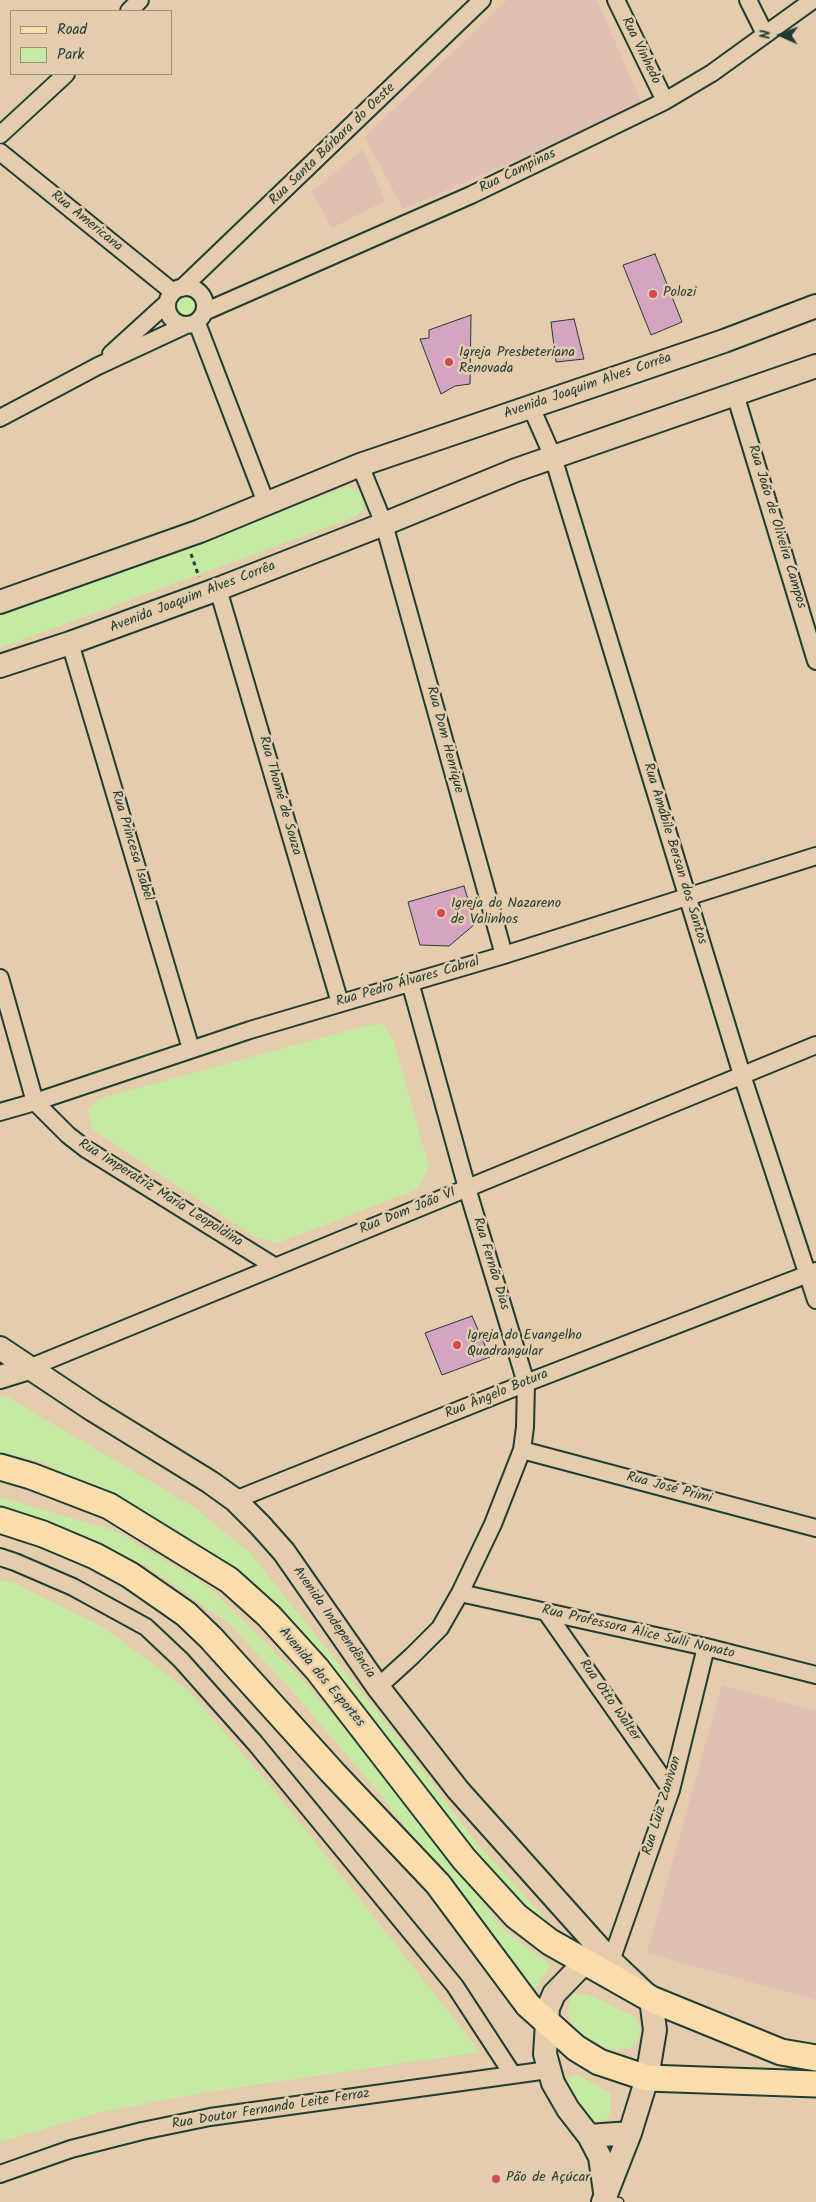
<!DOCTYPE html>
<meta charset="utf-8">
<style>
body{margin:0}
#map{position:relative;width:816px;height:2202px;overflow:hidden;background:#e4ccac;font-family:Kalam,sans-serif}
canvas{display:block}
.legend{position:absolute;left:10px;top:10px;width:162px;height:65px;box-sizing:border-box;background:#e4ccac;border:1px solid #95937c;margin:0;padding:6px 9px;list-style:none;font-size:15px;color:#1f3d34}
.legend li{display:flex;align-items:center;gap:10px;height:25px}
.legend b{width:25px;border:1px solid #95937c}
.north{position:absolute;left:756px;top:10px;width:50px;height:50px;-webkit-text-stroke:4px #e4ccac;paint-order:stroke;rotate:272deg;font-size:14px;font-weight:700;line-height:20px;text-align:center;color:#1f3d34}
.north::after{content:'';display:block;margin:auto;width:18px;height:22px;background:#1f3d34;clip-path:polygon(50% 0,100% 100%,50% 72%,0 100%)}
</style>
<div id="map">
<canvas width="816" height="2202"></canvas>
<ul class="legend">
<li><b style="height:6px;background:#faddab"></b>Road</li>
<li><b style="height:14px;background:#c6eaa4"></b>Park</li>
</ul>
<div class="north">N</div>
</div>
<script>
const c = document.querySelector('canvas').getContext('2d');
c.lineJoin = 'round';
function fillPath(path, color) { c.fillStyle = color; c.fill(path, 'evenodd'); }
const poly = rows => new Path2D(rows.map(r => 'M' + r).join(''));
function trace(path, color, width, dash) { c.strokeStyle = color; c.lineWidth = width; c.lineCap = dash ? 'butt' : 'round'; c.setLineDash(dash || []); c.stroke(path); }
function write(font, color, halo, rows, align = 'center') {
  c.font = font + ' Kalam,sans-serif'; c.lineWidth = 5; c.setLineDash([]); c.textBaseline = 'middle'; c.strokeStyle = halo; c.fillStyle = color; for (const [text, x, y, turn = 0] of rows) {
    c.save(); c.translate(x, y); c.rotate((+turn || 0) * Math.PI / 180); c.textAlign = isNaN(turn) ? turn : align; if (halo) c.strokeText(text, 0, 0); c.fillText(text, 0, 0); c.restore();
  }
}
fillPath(poly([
 [507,0,597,0,643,106,403,209,365,137],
 [363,149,385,201,332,228,312,192],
 [722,1685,816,1711,816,2000,647,1953]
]), '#e0c0b3');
fillPath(poly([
 '175 305a11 11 0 1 1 22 0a11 11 0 1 1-22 0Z',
 [349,486,361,493,365,501,362,511,352,518,0,648,0,616],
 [383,1024,393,1038,429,1166,418,1189,278,1243,255,1237,91,1128,88,1110,98,1099,368,1025],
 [4,1395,194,1507,251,1554,405,1747,476,1842,565,1940,522,1911,281,1613,103,1493,37,1460,0,1454,0,1397],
 [0,1497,116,1531,210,1588,297,1674,389,1781,504,1930,551,1965,527,2001,448,1882,379,1793,299,1699,231,1625,142,1563,38,1520,0,1510],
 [0,1580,16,1584,103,1627,189,1691,275,1791,480,2052,207,2092,98,2113,0,2142],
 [573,1994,587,1994,636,2017,640,2028,638,2042,630,2048,612,2050,592,2041,574,2027,567,2011],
 [578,2075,610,2093,611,2111,606,2120,591,2122,568,2088,569,2077]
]), '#c6eaa4');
const building = poly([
 [655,254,682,322,651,335,623,265,655,254],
 [471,315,470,384,455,386,441,394,420,339,429,338,429,330,471,315],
 [574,319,584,359,556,362,551,322,574,319],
 [464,886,475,924,449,946,420,945,408,902,464,886],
 [472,1316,490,1357,442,1375,425,1333,472,1316]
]);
fillPath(building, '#d5a4c2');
trace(building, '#1f3d34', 1);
const lane = poly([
 [606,2200,619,2202]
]);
const street = poly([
 [616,0,665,101],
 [748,0,765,34],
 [129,11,140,0],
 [0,135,66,74],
 [0,152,173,292],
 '167 306a19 19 0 1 1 38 0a19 19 0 1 1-38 0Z',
 [182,288,482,0],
 [204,312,471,195,665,101,712,73,813,0],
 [197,323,266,503],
 [111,354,167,303],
 [735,394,816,661],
 [531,407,553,457,742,1075,816,1300],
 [0,418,98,366,184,326],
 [360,465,384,524,504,955],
 [218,589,340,1003],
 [70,643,191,1049],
 [0,978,35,1102,68,1135,86,1149,274,1266],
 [0,1112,35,1102,250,1030,504,955,816,856],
 [29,1368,816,1045],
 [522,1450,816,1528],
 [235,1500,526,1383,816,1271],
 [0,1557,15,1562,73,1587,146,1627,181,1660,255,1743,455,1986,513,2075],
 [460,1593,706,1647,816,1675],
 [546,1612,671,1790],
 [378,1687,412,1656,440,1628,460,1593,493,1524,522,1450,525,1427,526,1383,467,1188,410,982],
 [611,1961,671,1790,706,1647],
 [0,2174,71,2149,142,2131,210,2117,548,2070]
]);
const secondary = poly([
 [0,602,200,531,360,465,724,341,816,306],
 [0,666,70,643,218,589,384,524,516,470,816,366],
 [0,1348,93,1410,210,1482,235,1500,260,1525,284,1552,378,1687,458,1790,611,1961,651,1999,655,2030,647,2078,630,2133,603,2202],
 [0,1377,29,1368],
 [604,1961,585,1962,554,1994,548,2008,545,2054,553,2083,568,2109,589,2136,600,2157,605,2192],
 [589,2136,630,2133]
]);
const primary = poly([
 [0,1467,31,1476,109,1506,229,1580,269,1616,317,1669,464,1859,516,1916,550,1942,651,1999,781,2052,816,2058],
 [0,1520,43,1534,95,1556,130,1575,186,1614,211,1638,333,1773,438,1884,528,2005,576,2048,599,2062,647,2078,816,2084]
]);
trace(lane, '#1f3d34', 11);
trace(street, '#1f3d34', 20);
trace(secondary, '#1f3d34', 26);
trace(primary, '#1f3d34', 29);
trace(poly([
 [191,554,199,577]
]), '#1f3d34', 3, [4, 4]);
trace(lane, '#e4ccac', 8);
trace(street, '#e4ccac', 16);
trace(secondary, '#e4ccac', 22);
trace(primary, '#faddab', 25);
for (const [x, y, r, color] of [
 [653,294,5,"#d1495b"],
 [449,362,5,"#d1495b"],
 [441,913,5,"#d1495b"],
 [457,1345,5,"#d1495b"],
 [496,2179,5,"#d1495b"]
]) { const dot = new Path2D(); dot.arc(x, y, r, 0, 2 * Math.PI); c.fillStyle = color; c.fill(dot); trace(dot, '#e4ccac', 2); }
write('14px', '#1f3d34', '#e4ccac', [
 ["Rua Vinhedo",640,51,64],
 ["Rua Santa Bárbara do Oeste",333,145,-44],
 ["Rua Campinas",518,172,-26],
 ["Rua Americana",86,222,39],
 ["Avenida Joaquim Alves Corrêa",588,387,-19],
 ["Rua João de Oliveira Campos",776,527,73],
 ["Avenida Joaquim Alves Corrêa",193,598,-21],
 ["Rua Dom Henrique",444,740,75],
 ["Rua Thomé de Souza",279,796,74],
 ["Rua Princesa Isabel",131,846,73],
 ["Rua Amábile Bersan dos Santos",674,854,73],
 ["Rua Pedro Álvares Cabral",408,983,-16],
 ["Rua Imperatriz Maria Leopoldina",160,1194,32],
 ["Rua Dom João VI",408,1212,-22],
 ["Rua Fernão Dias",490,1264,73],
 ["Rua Ângelo Botura",497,1395,-22],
 ["Rua José Primi",669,1489,15],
 ["Avenida Independência",333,1623,55],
 ["Rua Professora Alice Sulli Nonato",638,1633,13],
 ["Avenida dos Esportes",321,1678,50],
 ["Rua Otto Walter",609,1701,55],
 ["Rua Luiz Zanivan",663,1806,-73],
 ["Rua Doutor Fernando Leite Ferraz",271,2110,-9]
]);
write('14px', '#1f3d34', '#e4ccac', [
 ["Polozi",663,294],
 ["Igreja Presbeteriana",459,354],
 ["Renovada",459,370],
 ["Igreja do Nazareno",451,905],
 ["de Valinhos",451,921],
 ["Igreja do Evangelho",467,1337],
 ["Quadrangular",467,1353],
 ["Pão de Açúcar",506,2179]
], 'left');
</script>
